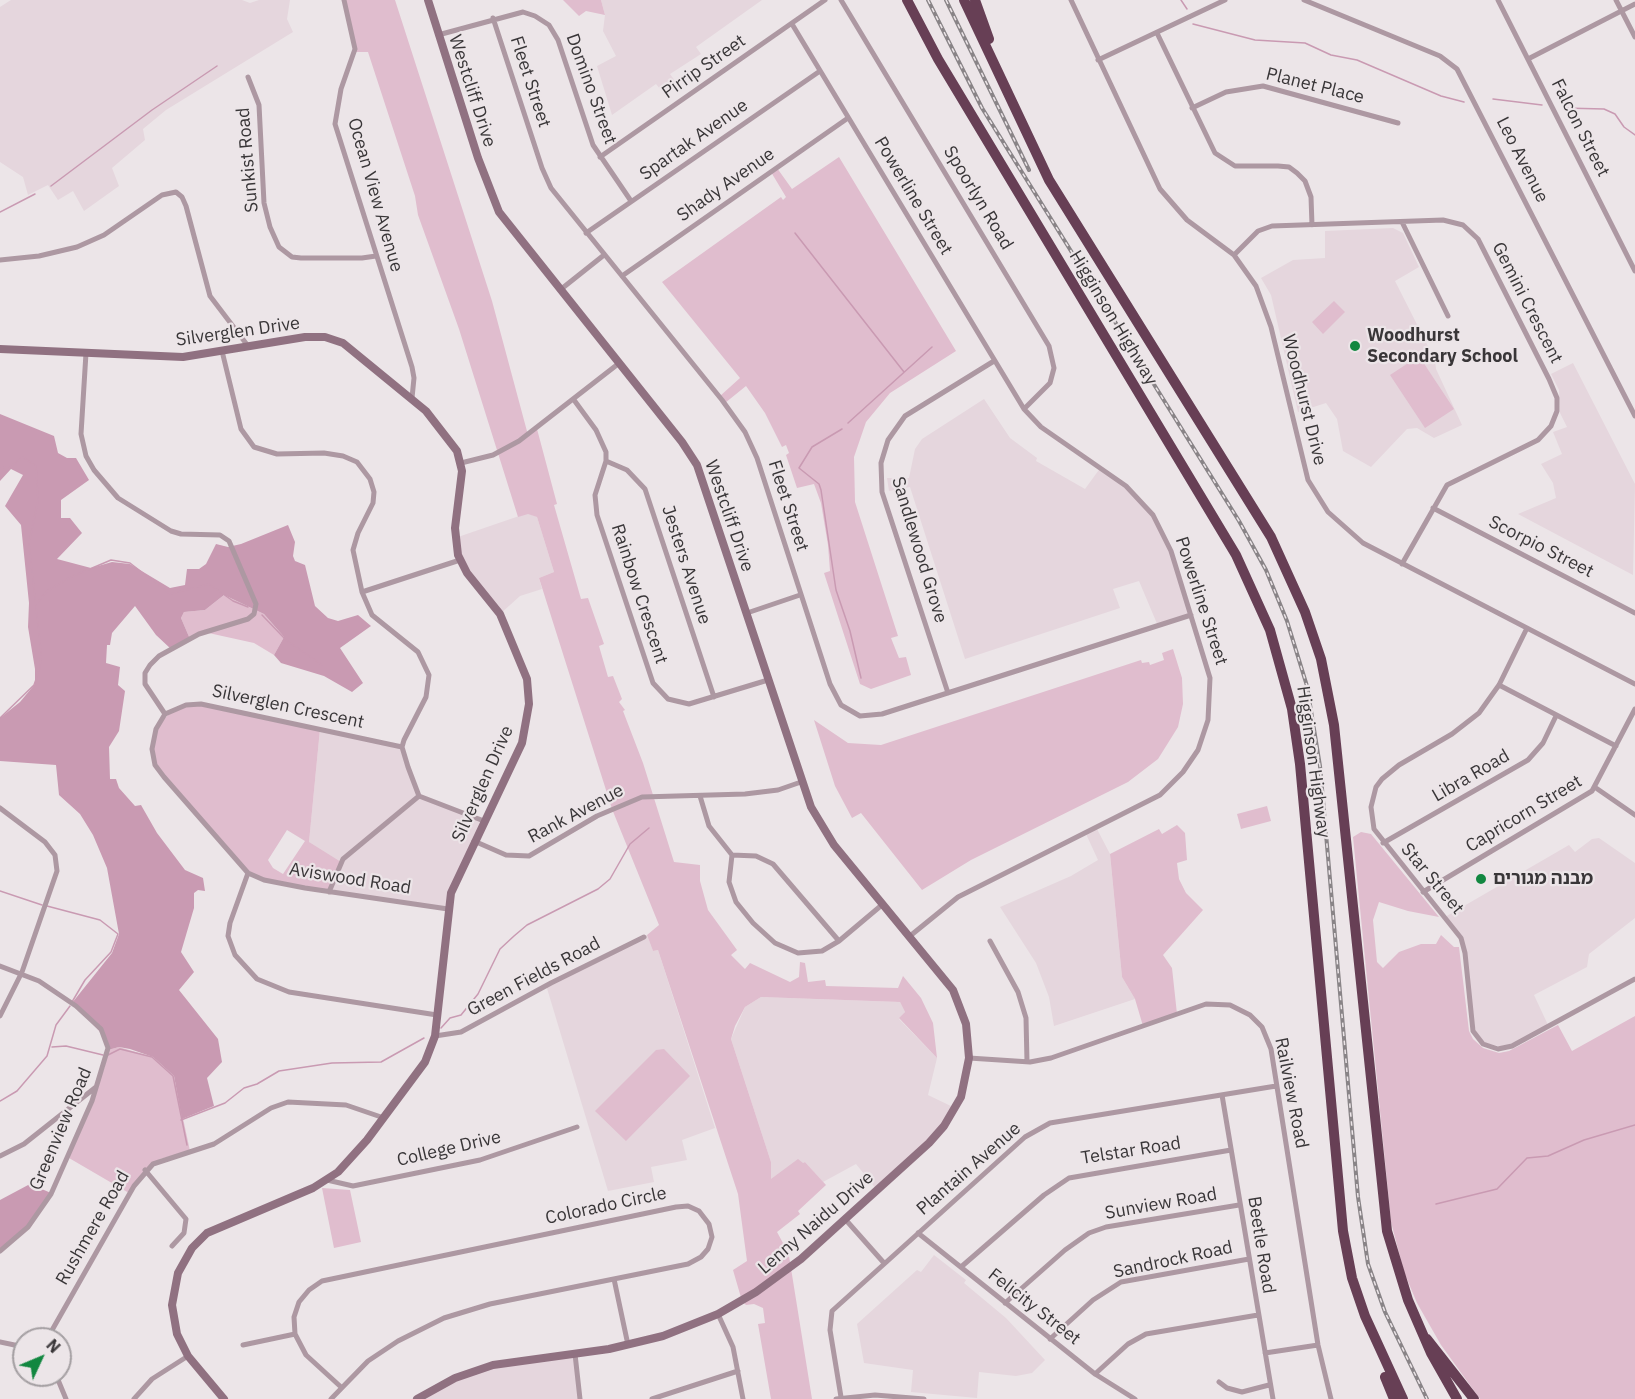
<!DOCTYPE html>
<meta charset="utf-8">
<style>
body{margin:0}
#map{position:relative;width:1635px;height:1399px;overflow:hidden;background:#ece5e8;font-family:"IBM Plex Sans",sans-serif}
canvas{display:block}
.north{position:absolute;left:12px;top:1327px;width:60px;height:60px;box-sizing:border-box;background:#ece5e8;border:2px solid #a49fa2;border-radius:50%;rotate:46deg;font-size:16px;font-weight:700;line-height:24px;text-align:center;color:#393638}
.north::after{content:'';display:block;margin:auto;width:21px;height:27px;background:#128740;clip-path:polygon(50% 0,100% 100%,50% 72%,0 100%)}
</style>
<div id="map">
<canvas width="1635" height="1399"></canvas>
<div class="north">N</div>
</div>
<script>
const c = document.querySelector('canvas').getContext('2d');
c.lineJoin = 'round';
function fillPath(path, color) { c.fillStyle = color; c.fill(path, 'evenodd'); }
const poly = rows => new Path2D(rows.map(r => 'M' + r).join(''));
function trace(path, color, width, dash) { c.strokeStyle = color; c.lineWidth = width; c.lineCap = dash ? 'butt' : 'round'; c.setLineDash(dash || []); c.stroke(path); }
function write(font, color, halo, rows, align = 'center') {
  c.font = font + ' "IBM Plex Sans","Noto Sans Hebrew",sans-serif'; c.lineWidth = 4.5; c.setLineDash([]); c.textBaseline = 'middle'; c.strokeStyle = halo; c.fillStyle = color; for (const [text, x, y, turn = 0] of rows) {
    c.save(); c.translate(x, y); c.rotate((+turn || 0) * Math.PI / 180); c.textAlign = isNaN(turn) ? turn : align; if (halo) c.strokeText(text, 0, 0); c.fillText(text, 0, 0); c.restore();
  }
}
fillPath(poly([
 [11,0,242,0,250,3,259,0,290,0,287,19,293,32,166,110,143,129,145,140,112,168,119,186,84,211,73,191,58,200,48,185,28,195,23,177,0,162,0,7],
 [601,0,762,0,696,47,701,54,670,74,678,85,665,95,656,84,612,115,597,66,616,56,603,31,605,15],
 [1393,228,1403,233,1419,267,1395,281,1435,360,1436,369,1462,425,1434,438,1417,428,1407,429,1371,467,1343,451,1337,419,1326,403,1298,412,1271,295,1261,278,1293,260,1325,258,1325,231],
 [1573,363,1635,484,1633,575,1518,514,1556,498,1553,483,1541,464,1562,454,1553,432,1567,427,1560,413,1559,390,1551,374],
 [984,399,1010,438,1037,458,1036,461,1085,489,1101,467,1148,508,1167,540,1191,615,1158,626,1139,581,1113,589,1120,608,965,659,910,487,889,491,887,478,909,478,915,449,922,439],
 [528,513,537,517,554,572,539,578,542,589,520,596,500,614,472,580,455,538],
 [320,729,403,747,419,796,484,821,448,909,329,892,309,842],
 [1097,829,1110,854,1122,977,1135,999,1054,1026,1049,997,1036,963,1000,907,1071,876,1098,860,1086,834],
 [1599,838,1635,863,1635,918,1589,954,1587,967,1534,995,1548,1025,1524,1039,1502,1047,1485,1043,1476,1034,1463,943,1445,917,1569,845,1575,852,1592,839],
 [647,935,653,951,658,950,715,1128,682,1140,687,1160,651,1167,654,1182,608,1191,546,985],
 [761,997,900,1002,905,1012,899,1019,937,1058,928,1095,955,1108,945,1126,877,1190,856,1164,823,1182,805,1162,771,1180,771,1162,731,1039,745,1007],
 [934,1255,966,1280,964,1283,1006,1318,1045,1360,1032,1373,1016,1376,979,1372,977,1398,911,1392,913,1370,864,1363,857,1324,917,1270,921,1272],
 [576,1354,581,1399,418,1399,472,1371]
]), '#e5d6dd');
fillPath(poly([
 [344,0,395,0,492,301,528,435,537,429,557,504,554,505,581,599,588,598,604,644,599,646,608,677,613,676,622,699,619,702,625,710,623,711,643,763,674,862,700,865,700,881,708,910,737,950,731,955,745,969,750,963,790,982,799,977,800,962,805,963,808,982,825,980,826,986,898,988,903,976,921,998,933,1023,937,1058,899,1018,905,1012,900,1002,761,997,745,1007,735,1026,731,1039,771,1162,771,1179,798,1159,803,1163,805,1162,826,1185,798,1211,800,1214,777,1232,783,1243,785,1242,789,1256,812,1399,771,1399,758,1324,765,1323,763,1308,754,1304,746,1305,742,1301,733,1270,747,1261,738,1194,658,950,653,951,647,935,659,925,612,809,539,578,554,572,537,517,528,514,518,517,459,329,418,215,415,196,368,52,355,52],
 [563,0,601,0,605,15,586,11,579,16],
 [839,157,956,351,890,393,866,422,854,457,855,502,898,636,891,638,899,658,906,657,911,675,871,689,860,684,824,573,830,571,828,545,821,503,814,484,797,488,786,455,789,453,786,445,782,447,765,413,746,386,725,403,720,396,740,378,662,282,781,197,783,200,786,197,771,172,777,168,792,189],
 [1334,301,1345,312,1323,334,1312,322],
 [1419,356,1454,409,1425,428,1390,375],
 [224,595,264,614,284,637,274,655,254,643,204,632,190,639,181,618,184,612,205,610],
 [1173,649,1182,678,1183,704,1178,727,1158,759,1128,782,971,860,922,890,861,813,852,818,835,786,814,720,848,743,881,745,1141,660,1142,663,1149,662,1150,665,1164,660,1162,653],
 [193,704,320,729,309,842,341,862,329,892,252,876,163,777,152,753,156,729,172,710],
 [287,830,305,841,283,874,273,868,268,860],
 [1267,806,1271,821,1241,829,1237,814],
 [1177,825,1185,833,1187,860,1177,863,1179,879,1186,893,1203,910,1163,955,1172,968,1177,1014,1143,1026,1135,999,1122,977,1110,854,1159,829,1162,834],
 [1361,832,1371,834,1439,917,1408,911,1379,902,1373,920,1377,962,1383,968,1399,952,1421,944,1436,944,1441,935,1454,947,1459,947,1469,1031,1473,1039,1483,1048,1499,1053,1509,1051,1558,1025,1572,1051,1635,1016,1635,1399,1480,1399,1441,1345,1417,1303,1404,1272,1391,1222,1353,837],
 [119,1047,153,1057,174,1076,190,1151,160,1159,129,1193,69,1158,104,1069,108,1050],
 [664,1049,690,1076,626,1141,595,1111,656,1050],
 [322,1188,350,1190,361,1242,334,1248]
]), '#e0bdce');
fillPath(poly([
 [0,414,54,436,58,453,67,458,76,458,89,480,61,500,61,518,70,518,82,533,57,559,91,568,112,562,130,564,170,588,185,585,187,569,199,569,206,564,216,544,228,547,241,544,288,525,295,542,293,556,295,561,305,565,315,606,328,618,338,621,358,615,371,626,340,648,363,683,352,692,324,676,281,663,274,655,284,637,264,614,224,595,205,610,184,612,181,618,190,639,171,649,156,635,135,606,112,633,110,645,107,645,106,663,120,667,118,685,125,691,119,731,109,747,110,779,116,779,119,788,135,806,141,805,157,833,185,870,203,878,205,891,198,890,194,893,194,908,181,952,194,972,179,990,218,1039,222,1062,207,1078,214,1106,182,1119,174,1076,153,1057,130,1049,119,1047,108,1050,107,1039,72,1003,112,953,119,934,107,868,93,835,80,814,59,795,56,765,0,761,0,718,20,702,35,684,35,669,28,627,29,603,21,525,5,506,23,475,11,469,0,481],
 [30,1184,51,1193,23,1232,0,1250,0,1200]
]), '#c99ab2');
trace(poly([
 [1181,0,1187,9],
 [1193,24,1255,40,1305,43,1331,55,1357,60,1441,96,1464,102],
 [1493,99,1542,105],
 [1563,108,1604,109,1615,114,1624,127,1635,135],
 [51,186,152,110,217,66],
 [0,212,35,194],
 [795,233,904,372],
 [848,423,932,347],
 [842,429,812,447,799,468,819,484,821,490,836,590,850,631,861,678],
 [0,468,10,467,23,457,36,466,38,500,29,544,41,652,40,668,34,685,0,718],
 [36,604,47,591,71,577,111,560,130,563,170,594,209,584,233,601,248,607],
 [262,615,286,640,322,665],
 [0,891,42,905],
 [47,906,100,920,118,934,111,952,85,980,72,1002],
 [441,1028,450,1018,461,1015,478,994,500,949,514,936,527,925,598,889,610,879,630,844,649,828],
 [52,1047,66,1046,103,1055],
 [108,1055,120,1049,152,1057,173,1076,187,1145],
 [0,1101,17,1091,47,1056,56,1025,70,1006],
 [181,1120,225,1103,244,1088,257,1084,279,1071,332,1063,381,1062,424,1038],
 [1436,1204,1497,1189,1527,1158,1548,1156,1584,1140,1635,1125]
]), '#c99ab2', 1.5);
trace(poly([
 [344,0,355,49,341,89,335,124,412,367,414,378,412,398],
 [841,0,1049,346,1054,368,1050,383,1024,409],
 [1071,0,1160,189,1187,220,1234,255,1256,286,1271,327,1308,480,1328,512,1363,543,1635,684],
 [1304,0,1440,56,1457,69,1635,416],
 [1498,0,1635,271],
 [1616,0,1635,37],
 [493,18,542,168,551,188,722,400,745,432,757,458,830,684,841,705,860,716,882,714,1191,615],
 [792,24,1024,409,1041,427,1126,486,1153,515,1171,551,1210,678,1208,720,1198,750,1183,772,1160,795,958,897,910,936],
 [1157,33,1215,153,1235,166,1278,166,1289,167,1297,173,1305,181,1311,197,1312,225],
 [438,35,523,12,535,16,549,25,558,40,593,145,631,201],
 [1528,59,1635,4],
 [1098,60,1225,0],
 [248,77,259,105,264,203,270,227,279,247,292,257,301,258,362,258,376,256],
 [1192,108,1226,92,1263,86,1398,123],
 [600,157,825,0],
 [1402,222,1448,316],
 [586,233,820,71],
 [1234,255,1258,231,1272,226,1443,220,1463,225,1478,239,1549,379,1557,398,1557,411,1551,426,1538,440,1447,485,1402,564],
 [0,260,39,256,77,247,104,235,162,195,176,192,182,197,186,206,210,296,248,346],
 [622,276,848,118],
 [560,290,604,255],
 [222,351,241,429,254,447,277,454,324,453,343,456,357,462,370,479,374,492,373,503,358,533,353,550,362,592,372,615,418,652,429,675,426,697,404,740,402,747,408,767,419,796,484,821],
 [86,353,81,434,86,456,94,470,118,498,171,531,181,534,220,535,229,541,256,604,254,614,248,619,199,634,159,656,150,665,145,673,145,684,165,714],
 [574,400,596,430,606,452,606,461,595,495,597,515,653,683,668,699,689,704,768,680],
 [606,461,627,470,645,489,714,697],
 [461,463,493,455,519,441,618,364],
 [1433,508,1635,613],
 [362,592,460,560],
 [747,613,800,595],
 [1527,628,1499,685,1479,713,1452,734,1399,765,1382,779,1376,787,1371,807,1374,829,1461,938,1465,953,1473,1031,1483,1044,1498,1049,1512,1046,1635,979],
 [1499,685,1616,746],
 [948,693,882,492,881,463,888,440,905,416,994,361],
 [402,747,201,704,186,705,165,714,156,729,152,749,155,765,164,777,248,873,264,880,305,888,448,909],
 [1596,788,1635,815],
 [700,796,709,826,732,855,729,882,736,902,753,923,775,943,798,953,822,951,839,941,883,904],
 [0,808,45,842,55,855,57,871,22,972,0,1016],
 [474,841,506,855,529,856,597,816,642,797,745,794,778,790,801,782],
 [1383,843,1528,760,1543,743,1556,716],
 [732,855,756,856,773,864,839,941],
 [248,873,230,923,228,936,235,955,257,979,289,992,437,1015],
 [329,892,343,859,419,796],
 [1423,892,1592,791,1635,709],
 [990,941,1018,992,1026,1018,1027,1062],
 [0,966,39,981,76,1006,101,1029,108,1048,92,1101,51,1194,28,1227,0,1251],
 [435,1036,461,1032,551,983,644,937],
 [969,1058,1030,1062,1051,1058,1206,1004,1230,1005,1250,1015,1262,1027,1271,1049,1318,1345,1331,1399],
 [1222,1095,1273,1399],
 [0,1156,24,1144,96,1087],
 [145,1170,186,1219,184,1233,172,1246],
 [327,1180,353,1186,480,1160,577,1127],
 [845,1219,884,1263],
 [918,1233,1095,1374,1135,1399],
 [961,1267,1044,1195,1069,1178,1231,1150],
 [614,1279,628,1345],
 [1005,1303,1065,1250,1089,1233,1106,1227,1239,1205],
 [718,1314,733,1347,743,1399],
 [47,1339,134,1186,153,1164,214,1144,271,1108,288,1102,346,1105,384,1118],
 [1050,1339,1093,1300,1121,1282,1249,1259],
 [0,1342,24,1347],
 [243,1345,295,1334],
 [1265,1353,1318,1345],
 [575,1354,580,1399],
 [1095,1374,1128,1344,1146,1334,1258,1315],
 [56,1375,66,1399],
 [1219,1382,1227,1388,1242,1392,1269,1385],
 [841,1397,830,1330,832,1311,1025,1137,1050,1123,1276,1086],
 [134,1399,152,1379,188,1356],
 [331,1399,368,1361,398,1341,444,1318,490,1304,688,1264,701,1257,708,1249,712,1237,709,1224,699,1211,688,1206,676,1207,322,1281,309,1290,299,1302,294,1317,295,1334,306,1355,341,1387],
 [652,1399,738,1371],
 [836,1399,875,1395,924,1399]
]), '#ad98a2', 5);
trace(poly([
 [0,349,183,357,305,337,325,337,343,343,426,411,457,451,462,471,455,528,458,555,467,573,500,614,527,679,529,704,522,743,451,893,435,1036,425,1062,367,1140,338,1172,313,1188,207,1233,192,1248,178,1273,172,1305,177,1334,188,1356,224,1399],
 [417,1399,455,1378,493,1365,609,1349,663,1336,718,1314,756,1292,801,1259,929,1143,944,1126,961,1097,969,1058,966,1024,953,990,834,845,811,807,697,465,682,442,499,212,478,158,428,0]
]), '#907181', 8);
trace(poly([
 [907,0,938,59,1236,555,1270,630,1292,709,1300,764,1343,1231,1352,1278,1365,1316,1403,1399],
 [964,0,1049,180,1271,537,1305,612,1321,659,1334,725,1387,1231,1408,1300,1431,1353,1457,1399],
 [975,0,989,39],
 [1427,1339,1474,1399],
 [1385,1377,1394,1399]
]), '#673f55', 10);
const rail = poly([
 [928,0,982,108,1239,521,1266,570,1287,621,1307,686,1320,766,1358,1197,1368,1264,1385,1312,1427,1399],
 [946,0,1029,170]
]);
trace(rail, '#898487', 4);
trace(rail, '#ece5e8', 1.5, [4.5]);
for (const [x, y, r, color] of [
 [1355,346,6,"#128740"],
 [1481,879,6,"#128740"]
]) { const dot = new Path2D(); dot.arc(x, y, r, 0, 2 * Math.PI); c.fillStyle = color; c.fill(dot); trace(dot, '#ece5e8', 2); }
write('18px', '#393638', '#ece5e8', [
 ["Pirrip Street",704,67,-35],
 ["Fleet Street",530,82,72],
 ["Planet Place",1315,86,14],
 ["Domino Street",591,89,70],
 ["Westcliff Drive",472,91,72],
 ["Falcon Street",1580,128,63],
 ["Spartak Avenue",694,140,-35],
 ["Sunkist Road",248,160,-95],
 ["Leo Avenue",1522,160,63],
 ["Shady Avenue",726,185,-35],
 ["Ocean View Avenue",375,195,74],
 ["Powerline Street",913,196,59],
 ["Spoorlyn Road",978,198,59],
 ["Gemini Crescent",1527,303,63],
 ["Higginson Highway",1113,318,59],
 ["Silverglen Drive",238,332,-8],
 ["Woodhurst Drive",1304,400,76],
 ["Fleet Street",788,506,72],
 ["Westcliff Drive",729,516,71],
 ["Scorpio Street",1541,547,27],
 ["Sandlewood Grove",919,550,73],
 ["Jesters Avenue",686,565,72],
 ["Rainbow Crescent",639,594,72],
 ["Powerline Street",1201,601,72],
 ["Silverglen Crescent",288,707,12],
 ["Higginson Highway",1313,762,82],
 ["Libra Road",1471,776,-30],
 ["Silverglen Drive",483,784,-66],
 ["Rank Avenue",576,814,-28],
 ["Capricorn Street",1524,814,-31],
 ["Aviswood Road",350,879,9],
 ["Star Street",1432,879,50],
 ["Green Fields Road",534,977,-28],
 ["Railview Road",1291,1093,79],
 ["Greenview Road",61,1129,-67],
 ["College Drive",449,1149,-13],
 ["Telstar Road",1131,1151,-9],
 ["Plantain Avenue",969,1169,-41],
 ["Sunview Road",1161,1204,-10],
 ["Colorado Circle",606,1206,-12],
 ["Lenny Naidu Drive",816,1223,-41],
 ["Rushmere Road",93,1228,-60],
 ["Beetle Road",1261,1245,81],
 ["Sandrock Road",1173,1260,-12],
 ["Felicity Street",1034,1307,38]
]);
write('bold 18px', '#393638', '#ece5e8', [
 ["Woodhurst",1367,336],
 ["Secondary School",1367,357],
 ["מבנה מגורים",1493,879]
], 'left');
</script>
